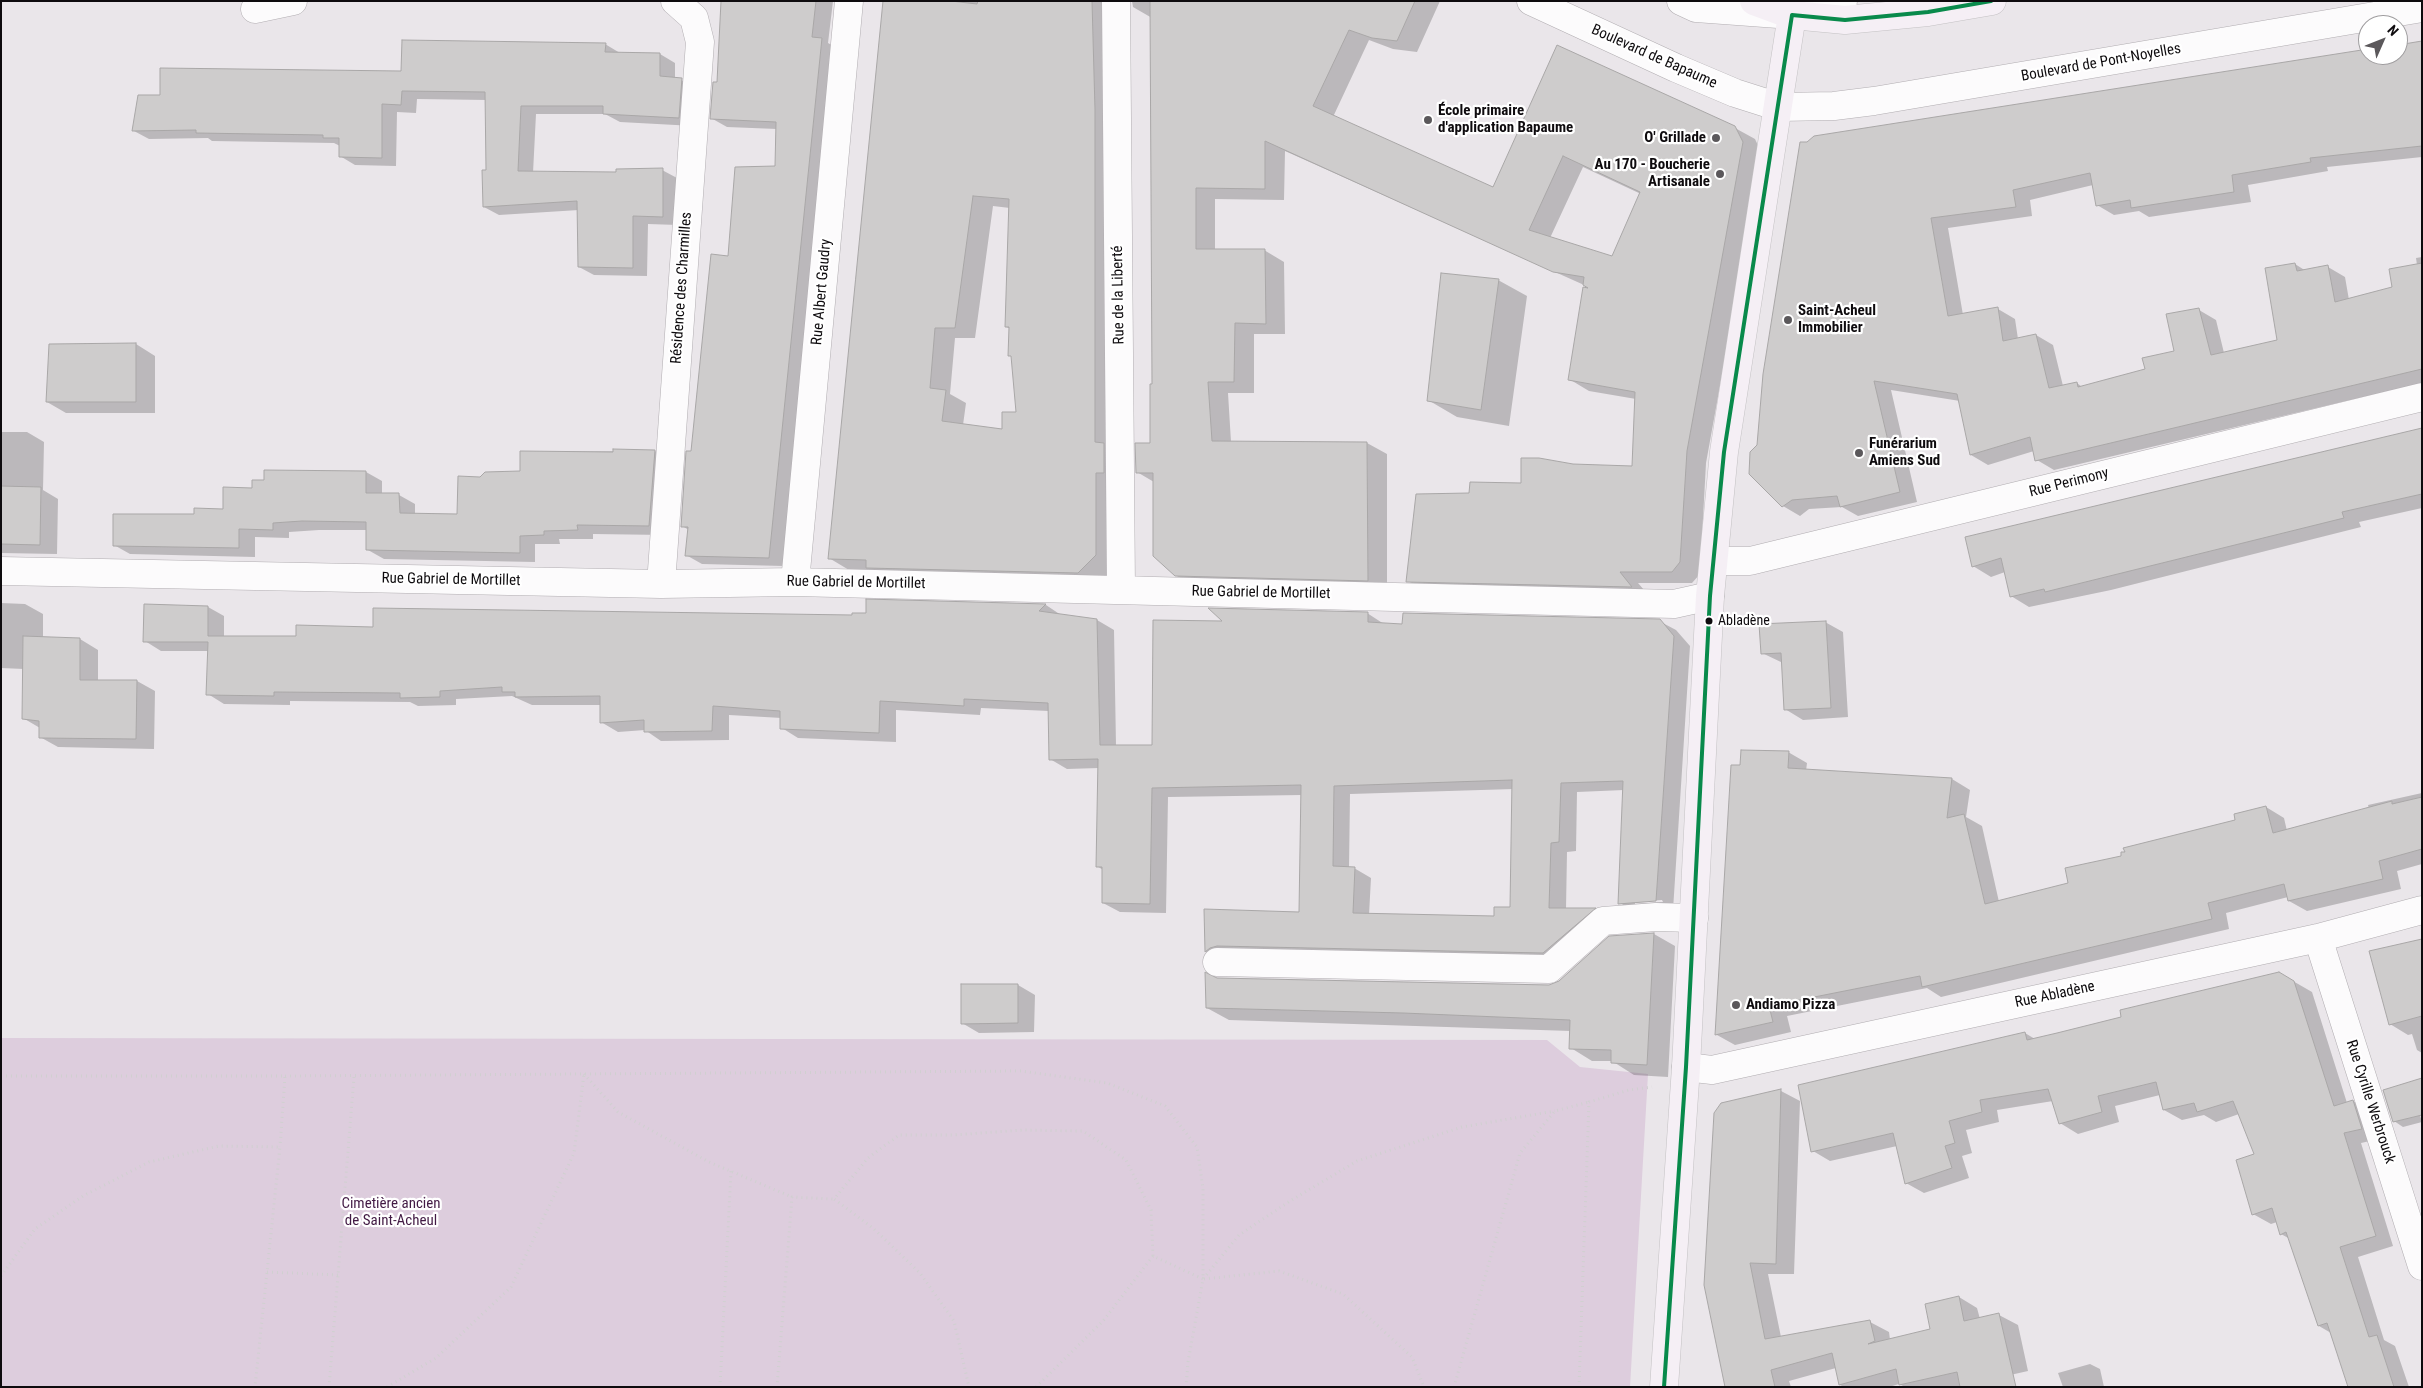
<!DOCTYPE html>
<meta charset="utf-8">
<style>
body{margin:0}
#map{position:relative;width:2423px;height:1388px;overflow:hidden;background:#eae6ea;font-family:"Roboto Condensed",sans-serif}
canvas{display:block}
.frame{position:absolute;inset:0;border:2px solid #0e0b0e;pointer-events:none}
.north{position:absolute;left:2358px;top:15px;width:50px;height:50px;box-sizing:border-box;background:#fff;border:1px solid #9f9d9f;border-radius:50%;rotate:46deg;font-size:14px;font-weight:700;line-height:20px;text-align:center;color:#0e0b0e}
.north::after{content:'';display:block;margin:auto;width:18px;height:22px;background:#5b585b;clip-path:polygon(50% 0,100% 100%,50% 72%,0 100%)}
</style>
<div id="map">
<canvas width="2423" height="1388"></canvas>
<div class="frame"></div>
<div class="north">N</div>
</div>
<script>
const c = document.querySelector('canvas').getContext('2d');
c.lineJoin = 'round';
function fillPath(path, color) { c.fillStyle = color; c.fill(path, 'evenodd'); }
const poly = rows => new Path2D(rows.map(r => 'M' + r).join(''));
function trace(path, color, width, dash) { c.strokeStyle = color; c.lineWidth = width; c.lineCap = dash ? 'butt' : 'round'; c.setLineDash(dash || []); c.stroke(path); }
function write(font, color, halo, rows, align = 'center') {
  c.font = font + ' "Roboto Condensed",sans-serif'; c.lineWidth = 4.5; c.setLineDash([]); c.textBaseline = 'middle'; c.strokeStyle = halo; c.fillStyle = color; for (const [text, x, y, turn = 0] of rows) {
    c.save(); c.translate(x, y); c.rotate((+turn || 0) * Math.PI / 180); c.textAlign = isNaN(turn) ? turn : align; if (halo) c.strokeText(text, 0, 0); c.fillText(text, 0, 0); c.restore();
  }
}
fillPath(poly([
 [1,1038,1547,1040,1580,1067,1648,1074,1630,1387,1,1387]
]), '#ddcddd');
fillPath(poly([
 [722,1,833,1,828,43,837,48,784,566,702,564,686,555,689,530,682,526,692,453,729,257,776,167,777,129,727,127,711,118,719,84],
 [884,1,1126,1,1116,567,1098,584,849,570,829,558],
 [993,206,1010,208,1006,327,1011,329,1017,413,1003,430,963,425,966,403,950,394,955,338,975,338],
 [1132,1,1440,1,1417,52,1393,49,1369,40,1333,117,1494,188,1558,47,1735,128,1755,139,1762,154,1706,463,1700,574,1692,583,1638,583,1651,598,1428,592,1408,581,1471,494,1522,484,1573,465,1633,468,1636,399,1589,391,1569,379,1593,289,1285,151,1284,200,1215,199,1215,250,1264,250,1284,262,1285,334,1254,334,1254,393,1228,393,1231,442,1367,443,1387,454,1387,591,1196,587,1175,575,1154,482,1137,472,1151,444,1154,385,1152,18,1133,7],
 [1583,167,1641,194,1612,258,1550,238],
 [2422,42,2422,157,2327,167,2328,171,2248,185,2251,202,2149,217,2139,211,2114,215,2097,205,2093,185,2030,200,2032,216,1948,228,1963,315,1998,309,2015,319,2018,339,2036,335,2053,345,2063,386,2077,383,2082,387,2146,370,2176,352,2199,310,2216,320,2224,353,2278,341,2295,264,2306,271,2328,267,2345,277,2349,300,2393,288,2417,265,2416,258,2422,257,2422,383,2054,470,2037,460,2034,451,1988,465,1971,455,1960,401,1891,390,1917,502,1858,516,1842,507,1809,509,1800,516,1783,506,1751,474,1758,445,1801,144,2368,51,2368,55,2398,55,2398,46],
 [605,44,620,53,660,54,675,63,675,79,681,80,696,88,694,126,620,122,605,114,536,114,533,173,617,173,662,170,677,178,678,225,648,224,647,276,594,275,579,267,579,210,499,215,484,207,487,172,487,100,417,99,416,113,397,112,396,166,355,165,340,156,340,146,334,143,212,141,208,138,149,139,134,131,161,97,402,72],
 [1498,280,1527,296,1509,426,1457,417,1428,400],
 [136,344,155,356,155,413,66,413,47,402],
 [2422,429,2422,508,2359,522,2361,527,2111,590,2029,607,2011,596,2005,572,1991,577,1973,566],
 [1,432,27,432,44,442,43,490,58,499,57,554,1,553],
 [655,451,671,461,665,535,593,534,593,539,559,539,560,544,535,544,535,562,384,559,368,550,368,530,319,530,289,532,289,538,255,537,255,557,130,554,114,545,195,515,225,510,254,489,366,472,382,481,382,494,399,495,415,504,415,514,458,515,480,478,521,472,521,452],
 [867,601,1046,605,1061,615,1097,620,1114,630,1116,746,1154,746,1227,623,1367,613,1384,624,1403,625,1659,621,1676,630,1690,646,1673,910,1636,913,1620,903,1624,790,1577,792,1576,851,1567,852,1566,909,1595,909,1611,918,1560,962,1222,961,1206,952,1205,911,1301,913,1302,795,1168,797,1166,913,1120,912,1103,903,1103,870,1097,866,1099,768,1067,769,1050,759,1049,711,981,708,980,715,896,710,896,742,798,738,782,728,782,718,729,715,729,740,661,741,645,730,618,732,601,722,601,705,532,705,512,696,456,699,456,705,418,706,410,702,290,701,290,705,224,704,208,694,209,651,161,651,145,641,208,607,224,616,224,637,297,637,374,628,853,616,867,614],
 [1514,789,1511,908,1496,918,1369,915,1371,878,1354,868,1349,868,1350,794],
 [1662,900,1663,902,1635,904,1635,902],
 [1,603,25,604,43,614,43,638,80,639,98,650,98,681,137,681,155,691,154,749,58,747,40,737,40,728,23,718,24,669,1,668],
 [1825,622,1843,632,1848,717,1803,720,1785,709,1783,663,1762,653],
 [1788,752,1807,763,1806,771,1952,779,1970,790,1966,817,1982,826,1999,902,2069,884,2123,857,2237,821,2266,807,2284,818,2287,831,2369,809,2368,805,2422,793,2422,864,2397,871,2401,889,2307,911,2289,901,2288,897,2226,913,2229,929,1941,997,1927,988,1787,1016,1791,1032,1735,1045,1717,1035,1741,767],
 [1654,934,1675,946,1668,1077,1634,1075,1612,1061,1592,1061,1571,1048,1571,1031,1229,1020,1207,1008,1216,979,1549,986],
 [2422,942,2422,1053,2417,1050,2412,1034,2408,1035,2390,1024],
 [2279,973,2312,992,2347,1103,2353,1101,2371,1112,2379,1139,2361,1143,2393,1246,2358,1257,2384,1340,2395,1346,2409,1387,2344,1387,2349,1385,2331,1333,2319,1326,2290,1239,2281,1234,2277,1222,2271,1224,2253,1214,2256,1155,2239,1114,2216,1122,2204,1115,2182,1120,2164,1110,2160,1095,2115,1106,2119,1122,2078,1134,2060,1123,2053,1101,1997,1110,1999,1122,1966,1130,1972,1153,1962,1156,1969,1178,1924,1193,1906,1183,1897,1146,1830,1161,1813,1151,2025,1033,2035,1039,2123,1018],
 [1018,985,1035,995,1034,1032,979,1033,962,1023],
 [2412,1089,2422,1122,2403,1127,2394,1121],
 [1781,1091,1800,1101,1794,1274,1768,1274,1781,1337,1870,1322,1889,1332,1890,1340,1932,1330,1959,1297,1977,1308,1980,1319,1999,1315,2018,1325,2028,1371,1957,1387,1905,1387,1899,1384,1889,1387,1844,1387,1840,1385,1836,1368,1789,1381,1791,1387,1726,1387,1721,1104],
 [2090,1364,2100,1369,2104,1387,2063,1387,2058,1373]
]), '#0003');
const building = poly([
 [721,1,816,1,812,37,822,38,769,558,685,556,688,527,681,527,686,451,691,451,711,254,728,256,735,167,775,166,776,122,710,119,713,82,717,82,721,1],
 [883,1,951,1,977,4,978,1,1092,1,1095,110,1095,442,1104,443,1104,473,1096,473,1096,555,1078,573,866,568,866,560,828,559,883,1],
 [973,196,1009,199,1005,327,1009,327,1008,356,1011,356,1016,412,1002,412,1002,429,942,421,946,390,930,388,935,328,955,328,973,196],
 [1150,1,1415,1,1397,41,1372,38,1349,30,1313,106,1493,187,1557,45,1735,126,1743,142,1687,451,1680,562,1672,572,1620,572,1632,587,1406,582,1416,494,1469,493,1470,482,1521,483,1521,458,1539,458,1573,464,1632,466,1635,392,1568,380,1583,287,1588,288,1583,285,1584,277,1553,272,1265,141,1265,189,1196,188,1196,249,1265,249,1266,324,1235,323,1234,382,1208,382,1212,441,1367,442,1368,581,1175,576,1153,556,1153,473,1136,473,1135,443,1150,443,1150,384,1152,384,1150,1],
 [1563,156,1640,192,1612,256,1529,230,1563,156],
 [402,40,606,43,605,52,660,53,660,76,682,78,679,118,603,114,603,106,521,106,518,171,616,172,616,169,663,168,663,217,633,216,633,268,578,267,577,201,483,207,482,170,486,170,485,92,402,91,401,105,382,104,382,158,339,157,339,138,323,138,323,135,196,133,196,130,132,131,138,95,160,95,160,68,401,71,402,40],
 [2422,41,2422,146,2310,158,2311,162,2232,175,2234,192,2131,208,2130,200,2096,206,2090,173,2013,190,2016,207,1931,218,1948,316,1998,307,2003,341,2036,334,2049,388,2077,382,2078,387,2145,369,2142,358,2174,351,2166,314,2199,308,2211,355,2277,340,2265,268,2295,263,2297,271,2328,265,2335,302,2392,287,2389,269,2422,263,2422,369,2035,461,2030,437,1970,455,1957,394,1874,381,1900,492,1840,507,1837,496,1792,500,1782,507,1749,474,1750,452,1757,445,1763,374,1800,142,1807,142,1814,136,2368,49,2368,55,2398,55,2398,45,2422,41],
 [1441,273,1499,279,1481,410,1427,401,1441,273],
 [136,343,136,402,46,402,49,344,136,343],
 [2422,428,2422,494,2342,512,2344,518,2045,592,2044,589,2010,597,2001,558,1972,567,1965,537,2422,428],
 [613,449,655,450,649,526,577,525,578,530,544,531,544,535,520,536,520,553,366,550,366,522,302,521,273,523,273,530,239,529,239,548,113,546,113,514,194,514,194,508,223,509,223,487,252,488,252,480,264,480,264,470,366,471,366,493,399,493,400,513,457,514,458,476,480,477,485,472,520,471,520,451,613,452,613,449],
 [1,486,41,487,40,545,1,544,1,486],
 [866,599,1046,604,1039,611,1097,619,1100,745,1152,745,1153,620,1222,621,1208,608,1368,612,1368,622,1402,624,1403,613,1660,619,1674,636,1656,901,1618,904,1623,781,1561,783,1559,842,1551,843,1549,908,1596,908,1543,953,1217,946,1210,948,1205,952,1204,909,1299,912,1301,785,1152,788,1150,904,1102,903,1102,867,1096,867,1098,759,1049,760,1048,703,964,699,964,706,880,701,879,733,780,729,780,711,713,706,712,731,644,732,644,720,600,723,600,696,515,697,515,692,502,692,502,687,440,691,440,697,400,698,400,693,274,692,274,696,206,695,208,642,143,642,144,604,208,606,208,636,296,636,296,625,373,627,373,608,852,615,852,613,866,613,866,599],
 [1512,780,1510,907,1494,907,1494,916,1353,913,1355,867,1333,866,1334,786,1512,780],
 [1826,621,1831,708,1784,710,1781,653,1761,654,1759,624,1826,621],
 [23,636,80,638,80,680,137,680,136,739,39,738,39,721,22,719,23,636],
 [1741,750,1789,751,1788,768,1952,778,1947,818,1964,814,1985,904,2068,883,2065,868,2121,856,2121,852,2125,852,2123,848,2235,820,2234,814,2266,806,2273,833,2392,801,2392,804,2422,797,2422,849,2379,861,2383,879,2288,901,2284,884,2208,903,2212,919,1922,987,1920,976,1769,1006,1773,1022,1715,1035,1731,765,1740,765,1741,750],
 [1654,933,1647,1065,1611,1063,1611,1050,1569,1049,1570,1020,1403,1013,1206,1008,1205,972,1217,978,1549,985,1559,981,1609,936,1654,933],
 [2422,939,2422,1016,2389,1025,2369,951,2422,939],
 [2279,972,2294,981,2334,1106,2353,1100,2362,1129,2344,1133,2376,1236,2340,1247,2369,1337,2377,1335,2394,1387,2348,1387,2327,1323,2318,1326,2286,1232,2280,1235,2272,1208,2252,1215,2236,1160,2254,1154,2233,1101,2197,1112,2194,1103,2163,1110,2156,1082,2098,1096,2102,1112,2059,1124,2048,1089,1980,1100,1982,1112,1949,1121,1955,1143,1945,1146,1952,1168,1905,1184,1893,1133,1811,1152,1798,1085,2025,1032,2027,1040,2057,1033,2121,1017,2120,1010,2279,972],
 [961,984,1018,984,1018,1023,961,1024,961,984],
 [2422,1078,2422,1115,2393,1122,2383,1090,2422,1078],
 [1781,1089,1776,1264,1750,1263,1765,1339,1870,1320,1875,1341,1868,1344,1930,1329,1925,1304,1959,1296,1964,1321,1999,1313,2016,1387,1960,1387,1957,1372,1899,1385,1896,1369,1839,1385,1832,1353,1771,1370,1775,1387,1725,1387,1704,1285,1714,1113,1721,1103,1781,1089]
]);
fillPath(building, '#cecccc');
trace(building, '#a9a7a7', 1);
const minor = poly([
 [1116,1,1121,589],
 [1531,1,1676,68,1735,93,1779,107,1834,106,1874,101,2422,8],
 [1681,1,1696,8,1792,15,1843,1],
 [255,9,293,1],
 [1714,561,1750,561,2422,397],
 [1,571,661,584,795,582,1674,604,1710,596],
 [795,582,849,1],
 [661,584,700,42,694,18,675,1],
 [2318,938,2422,1266],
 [1217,962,1549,969,1603,921,1656,917,1694,918],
 [1686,1067,1712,1070,2318,938,2422,910]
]);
const major = poly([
 [1754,1,1792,15,1845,20,1928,12,1992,1],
 [1664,1387,1686,1067,1710,596,1724,452,1792,15]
]);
trace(minor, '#b1adb1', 29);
trace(major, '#c3c1c3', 29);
trace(poly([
 [584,1074,618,1112,709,1162,792,1197],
 [1,1076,285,1076,280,1147],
 [285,1076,1021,1071,1107,1083,1165,1106,1197,1147,1203,1188,1203,1279,1153,1256,1151,1210,1126,1160,1083,1131,1023,1130,953,1135,899,1135,868,1158,834,1199,874,1229,920,1273,954,1321,969,1387],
 [267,1272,338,1275],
 [1,1276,35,1229,83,1196,149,1162,219,1146,280,1147,255,1387],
 [1204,1279,1279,1271,1343,1294,1412,1357,1424,1387],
 [329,1387,354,1077],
 [387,1387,436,1358,511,1287,574,1153,584,1074],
 [720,1387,731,1171],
 [777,1387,792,1197,834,1199],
 [1036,1387,1103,1321,1153,1256],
 [1186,1387,1188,1362,1203,1279,1239,1235,1290,1201,1357,1161,1462,1127,1555,1111],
 [1454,1387,1520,1153,1555,1111,1589,1102],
 [1579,1387,1589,1102,1629,1090,1652,1087]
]), '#d0d0d0', 3, [1, 4]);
trace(minor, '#fcfbfc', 28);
trace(major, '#f5eff5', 28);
trace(poly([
 [1664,1387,1686,1067,1710,596,1724,452,1792,15,1845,20,1928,12,1991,1]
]), '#088a4b', 4);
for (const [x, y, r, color] of [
 [1428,120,5,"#5b585b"],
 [1716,138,5,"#5b585b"],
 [1720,174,5,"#5b585b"],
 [1788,320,5,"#5b585b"],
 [1859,453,5,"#5b585b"],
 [1709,621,4.5,"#0e0b0e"],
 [1736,1005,5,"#5b585b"]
]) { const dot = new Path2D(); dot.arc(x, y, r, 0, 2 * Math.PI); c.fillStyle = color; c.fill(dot); trace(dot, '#fff', 2); }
write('14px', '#0e0b0e', '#fff', [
 ["Abladène",1718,621]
], 'left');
write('15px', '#0e0b0e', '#fff', [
 ["Boulevard de Bapaume",1654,57,24],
 ["Boulevard de Pont-Noyelles",2101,63,-10],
 ["Résidence des Charmilles",682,288,-86],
 ["Rue Albert Gaudry",822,292,-85],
 ["Rue de la Liberté",1119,295,-91],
 ["Rue Perimony",2069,483,-14],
 ["Rue Gabriel de Mortillet",451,580,1],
 ["Rue Gabriel de Mortillet",856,583,1],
 ["Rue Gabriel de Mortillet",1261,593,1],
 ["Rue Abladène",2055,995,-12],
 ["Rue Cyrille Werbrouck",2370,1102,72]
]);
write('bold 15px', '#0e0b0e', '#fff', [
 ["École primaire",1438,111],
 ["d'application Bapaume",1438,128],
 ["O' Grillade",1706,138,"right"],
 ["Au 170 - Boucherie",1710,165,"right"],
 ["Artisanale",1710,182,"right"],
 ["Saint-Acheul",1798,311],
 ["Immobilier",1798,328],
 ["Funérarium",1869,444],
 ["Amiens Sud",1869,461],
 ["Andiamo Pizza",1746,1005]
], 'left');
write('15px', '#421a44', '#fff', [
 ["Cimetière ancien",391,1204],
 ["de Saint-Acheul",391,1221]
]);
</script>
